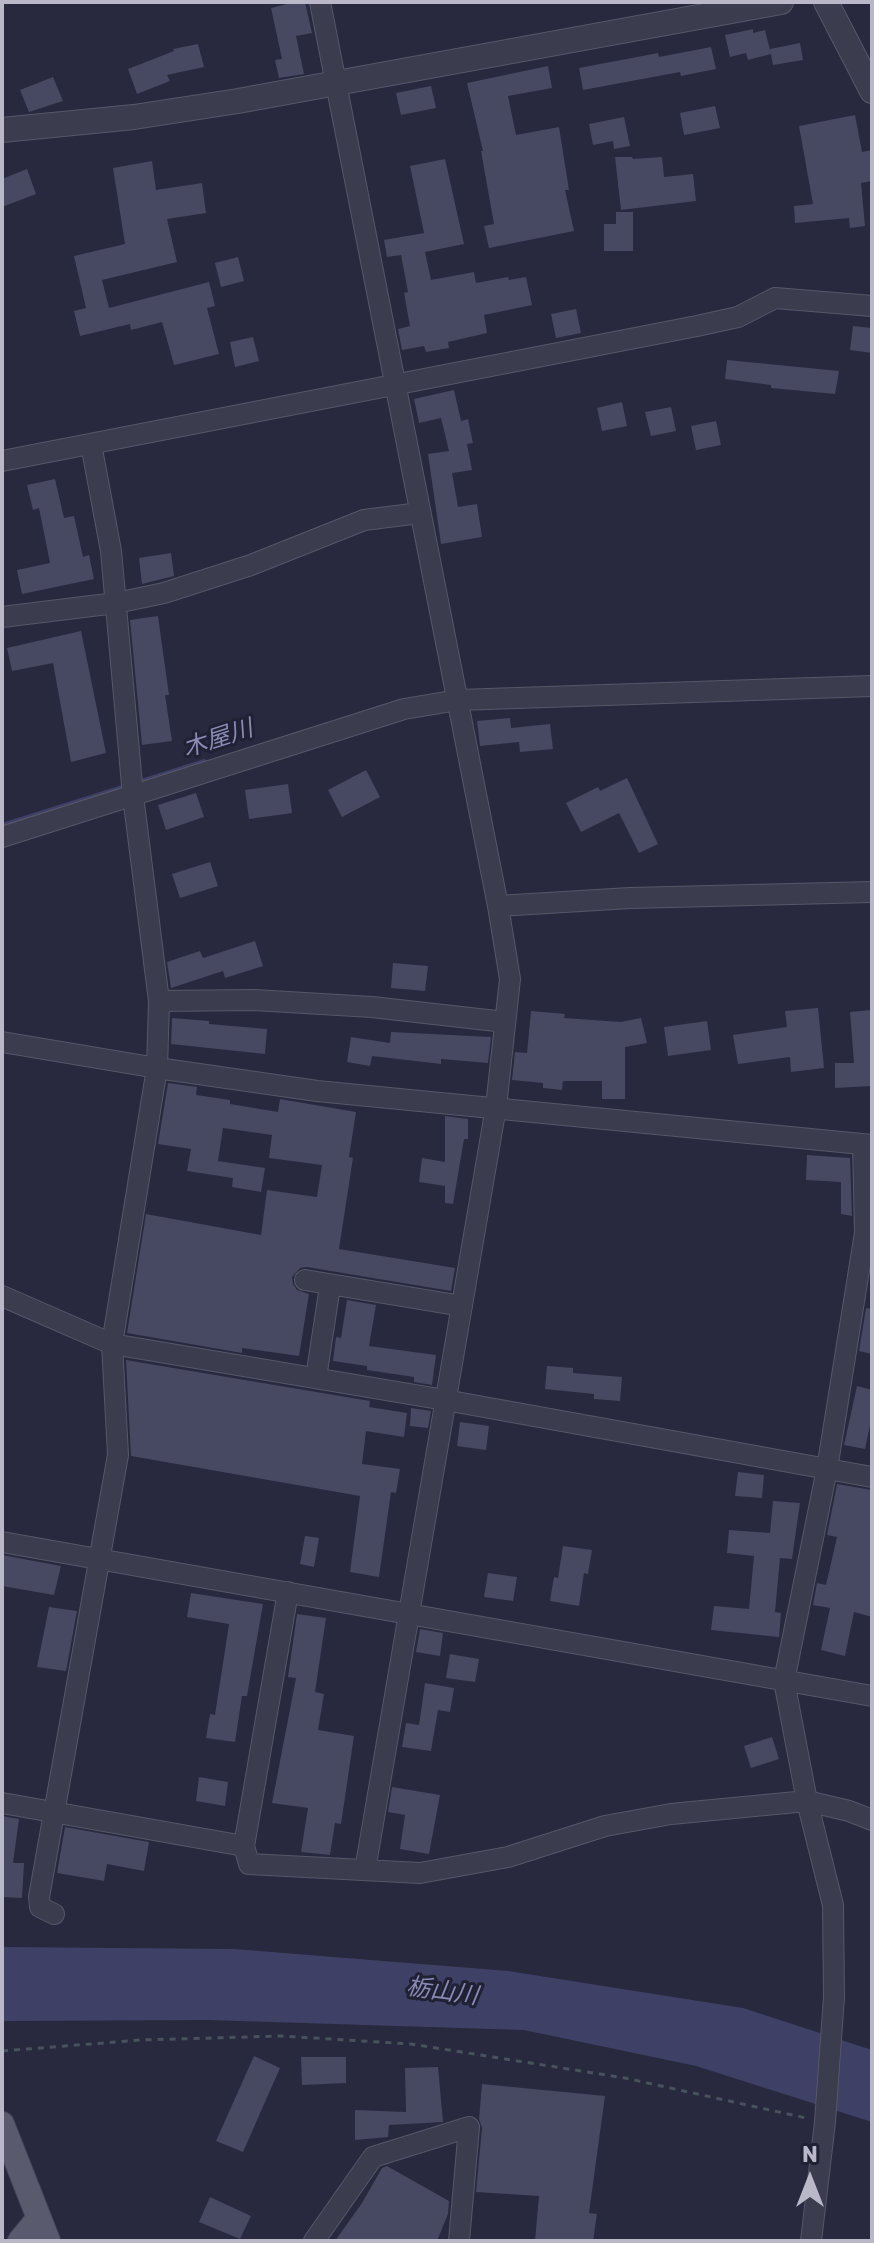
<!DOCTYPE html>
<meta charset="utf-8">
<style>
body{margin:0}
#map{position:relative;width:874px;height:2243px;overflow:hidden;background:#28293f;font-family:Rubik,sans-serif}
canvas{display:block}
.frame{position:absolute;inset:0;border:4px solid #b8b8c9;pointer-events:none}
.north{position:absolute;left:770px;top:2139px;width:80px;height:80px;-webkit-text-stroke:6px #202134;paint-order:stroke;rotate:0deg;font-size:22px;font-weight:700;line-height:32px;text-align:center;color:#b8b8c9}
.north::after{content:'';display:block;margin:auto;width:28px;height:36px;background:#b8b8c9;clip-path:polygon(50% 0,100% 100%,50% 72%,0 100%)}
</style>
<div id="map">
<canvas width="874" height="2243"></canvas>
<div class="frame"></div>
<div class="north">N</div>
</div>
<script>
const c = document.querySelector('canvas').getContext('2d');
c.lineJoin = 'round';
function fillPath(path, color) { c.fillStyle = color; c.fill(path, 'evenodd'); }
const poly = rows => new Path2D(rows.map(r => 'M' + r).join(''));
function trace(path, color, width, dash) { c.strokeStyle = color; c.lineWidth = width; c.lineCap = dash ? 'butt' : 'round'; c.setLineDash(dash || []); c.stroke(path); }
function write(font, color, halo, rows, align = 'center') {
  c.font = font + ' Rubik,"Noto Sans JP",sans-serif'; c.lineWidth = 6; c.setLineDash([]); c.textBaseline = 'middle'; c.strokeStyle = halo; c.fillStyle = color; for (const [text, x, y, turn = 0] of rows) {
    c.save(); c.translate(x, y); c.rotate((+turn || 0) * Math.PI / 180); c.textAlign = isNaN(turn) ? turn : align; if (halo) c.strokeText(text, 0, 0); c.fillText(text, 0, 0); c.restore();
  }
}
fillPath(poly([
 [2,1947,234,1949,508,1971,743,2008,872,2050,872,2122,696,2066,524,2030,209,2020,2,2021]
]), '#3f4066');
trace(poly([
 [2,826,204,762]
]), '#3f4066', 6);
fillPath(poly([
 [295,2,305,2,312,33,296,36,304,74,279,78,275,60,282,59,271,8],
 [753,29,753,33,765,30,771,54,748,60,746,53,730,57,725,35],
 [800,43,803,60,773,65,770,49],
 [198,44,204,67,167,75,170,81,137,94,128,69,174,51,173,49],
 [711,47,716,69,681,76,680,72,583,90,579,68,658,53,659,57],
 [548,66,552,88,508,96,516,135,559,127,569,190,565,190,574,231,489,248,484,226,494,224,481,151,483,151,467,83],
 [53,77,63,101,29,112,20,90],
 [431,86,436,108,401,115,396,93],
 [715,106,720,128,684,135,680,113],
 [855,115,862,152,872,150,872,181,861,183,865,226,850,228,849,218,795,223,794,206,813,204,799,126],
 [624,117,630,146,614,149,613,141,593,145,589,124],
 [615,157,632,157,633,159,662,157,664,177,693,174,696,201,621,210],
 [445,159,464,244,425,252,431,280,474,272,476,283,508,277,509,280,526,277,532,305,484,315,487,333,448,342,449,348,426,352,424,346,402,350,398,329,410,326,404,293,408,292,401,255,387,257,384,240,424,233,410,166],
 [152,161,156,190,202,183,206,213,167,219,177,262,102,280,109,308,209,282,215,306,207,308,219,354,174,365,162,322,131,330,130,324,80,336,74,311,86,308,74,256,125,244,113,168],
 [27,169,36,194,2,207,2,179],
 [616,212,633,212,633,251,604,251,604,224,616,224],
 [238,257,244,281,221,287,215,263],
 [576,309,581,333,556,338,551,314],
 [853,326,872,328,872,353,850,350],
 [253,337,259,361,235,367,230,342],
 [727,360,839,371,835,394,771,388,771,385,725,379],
 [454,390,461,421,468,419,473,443,467,444,472,470,452,473,458,507,477,504,482,537,441,544,428,454,449,451,441,418,419,423,414,399],
 [622,402,627,426,602,431,597,408],
 [671,407,676,431,651,436,645,412],
 [716,421,721,445,696,450,691,426],
 [55,479,64,518,74,516,83,557,89,555,94,579,22,594,17,570,50,563,39,508,33,510,27,485],
 [171,553,174,576,142,584,139,558],
 [158,616,169,695,165,695,172,741,142,745,130,620],
 [81,631,106,753,71,762,53,663,12,671,7,648],
 [510,718,511,728,550,724,553,749,520,752,519,742,480,746,477,721],
 [366,770,380,797,342,817,328,790],
 [627,778,658,844,639,853,619,813,581,832,566,803,598,787,600,791],
 [288,784,292,813,249,819,245,790],
 [196,793,204,817,166,830,158,805],
 [210,862,218,886,180,898,172,874],
 [255,941,263,966,225,978,223,971,171,988,167,962,200,951,203,958],
 [393,963,428,966,425,991,391,988],
 [818,1008,824,1068,791,1072,790,1057,738,1064,733,1035,787,1027,785,1011],
 [872,1010,872,1086,835,1088,835,1063,854,1063,850,1012],
 [531,1011,565,1014,564,1018,621,1022,641,1018,647,1043,625,1047,625,1099,602,1099,602,1081,563,1081,562,1090,543,1088,543,1083,512,1080,515,1052,527,1053],
 [172,1018,209,1021,209,1024,267,1029,265,1054,171,1044],
 [707,1021,711,1050,668,1056,664,1027],
 [391,1032,491,1037,488,1063,441,1059,441,1064,372,1056,370,1066,347,1062,351,1037,390,1043],
 [168,1083,197,1087,196,1095,230,1100,230,1104,278,1112,280,1099,356,1112,349,1157,353,1158,339,1249,455,1268,451,1291,307,1267,300,1268,292,1277,293,1284,297,1290,309,1294,299,1356,242,1348,242,1353,127,1333,146,1214,261,1235,267,1190,317,1197,322,1165,269,1158,272,1135,223,1128,218,1161,265,1168,261,1192,232,1187,233,1178,187,1171,191,1149,158,1144],
 [445,1116,468,1119,468,1139,464,1139,453,1204,445,1203,445,1186,419,1182,422,1158,445,1162],
 [807,1155,850,1158,852,1216,841,1214,841,1182,806,1180],
 [347,1300,376,1305,369,1346,436,1355,432,1385,414,1382,414,1377,367,1370,367,1366,333,1361,336,1337,341,1338],
 [866,1308,872,1309,872,1354,859,1351],
 [126,1360,370,1401,369,1407,407,1413,404,1437,366,1431,362,1464,400,1469,396,1493,391,1492,379,1577,350,1572,360,1496,131,1456],
 [547,1366,573,1368,573,1373,622,1377,620,1401,594,1399,594,1394,545,1389],
 [857,1386,872,1390,872,1416,865,1449,844,1445],
 [411,1408,431,1411,428,1428,410,1426],
 [460,1422,489,1426,486,1450,457,1446],
 [738,1472,764,1475,762,1498,735,1496],
 [837,1484,872,1490,872,1617,854,1612,845,1656,821,1650,830,1608,813,1605,817,1583,826,1585,837,1537,827,1535],
 [773,1501,800,1503,792,1559,780,1558,775,1612,781,1613,779,1637,711,1630,714,1606,749,1609,754,1556,727,1553,729,1530,770,1533],
 [305,1536,319,1538,314,1567,300,1564],
 [563,1546,592,1550,588,1574,584,1573,579,1606,550,1601,554,1577,558,1578],
 [2,1555,61,1566,54,1595,2,1586],
 [488,1573,517,1577,513,1601,484,1597],
 [191,1593,263,1604,247,1696,242,1696,235,1742,206,1738,210,1714,215,1715,229,1624,187,1617],
 [49,1607,77,1611,66,1671,37,1667],
 [297,1614,326,1618,315,1692,324,1694,318,1730,354,1736,341,1824,335,1823,330,1855,301,1852,308,1808,272,1803,296,1678,288,1677],
 [420,1629,443,1633,440,1656,416,1652],
 [450,1654,479,1659,475,1682,446,1678],
 [425,1683,454,1688,450,1712,438,1710,431,1751,402,1747,406,1723,419,1725],
 [772,1737,779,1759,751,1768,744,1746],
 [199,1777,228,1782,225,1806,196,1801],
 [392,1787,440,1795,429,1854,400,1849,405,1815,388,1812],
 [2,1816,19,1819,13,1863,24,1863,22,1898,2,1897],
 [65,1827,149,1842,144,1871,107,1864,104,1881,57,1873],
 [254,2056,280,2068,243,2152,216,2141],
 [301,2057,346,2057,346,2083,302,2085],
 [438,2067,443,2122,389,2125,388,2137,355,2140,355,2110,406,2112,405,2068],
 [482,2084,605,2096,589,2213,597,2214,593,2241,535,2241,539,2196,476,2192,482,2128,479,2119],
 [387,2166,449,2201,448,2214,437,2241,335,2241,362,2203,382,2168],
 [210,2197,251,2216,240,2239,199,2222]
]), '#474861');
const minor = poly([
 [320,2,498,906,510,979,496,1107,365,1870],
 [2,461,697,326,738,317,775,298,872,306],
 [2,617,116,603,164,593,251,565,364,520,420,513],
 [2,837,404,709,458,700,872,686],
 [498,906,630,898,872,892],
 [159,1001,254,1000,372,1007,505,1022],
 [2,1042,157,1068,317,1091,872,1145],
 [305,1280,462,1306],
 [2,1296,112,1344,445,1400,872,1477],
 [316,1378,330,1286],
 [2,1542,872,1696],
 [2,1803,244,1846,288,1592],
 [244,1846,249,1864,420,1873,508,1857,605,1826,671,1814,807,1801,849,1811,872,1820],
 [54,1914,40,1907,39,1897,118,1455,112,1344,157,1068,159,1001,133,796,111,551,91,444],
 [314,2241,373,2157,469,2127,459,2241],
 [811,2241,825,2122,834,1997,833,1905,807,1801,784,1681,827,1469,865,1233,863,1144]
]);
const tertiary = poly([
 [826,2,872,91],
 [2,130,134,117,238,101,781,2]
]);
const primary = poly([
 [2,2124,48,2241],
 [20,2241,39,2218]
]);
trace(minor, '#565769', 22);
trace(tertiary, '#565769', 26);
trace(primary, '#454558', 26);
trace(poly([
 [2,2051,141,2040,281,2036,411,2044,625,2078,806,2118]
]), '#48525d', 3, [6, 6]);
trace(minor, '#3c3c4f', 20);
trace(tertiary, '#3c3c4f', 24);
trace(primary, '#5a5a6f', 24);
write('italic 24px', '#898bb3', '#202134', [
 ["木屋川",218,739,-18],
 ["栃山川",442,1992,8]
]);
</script>
